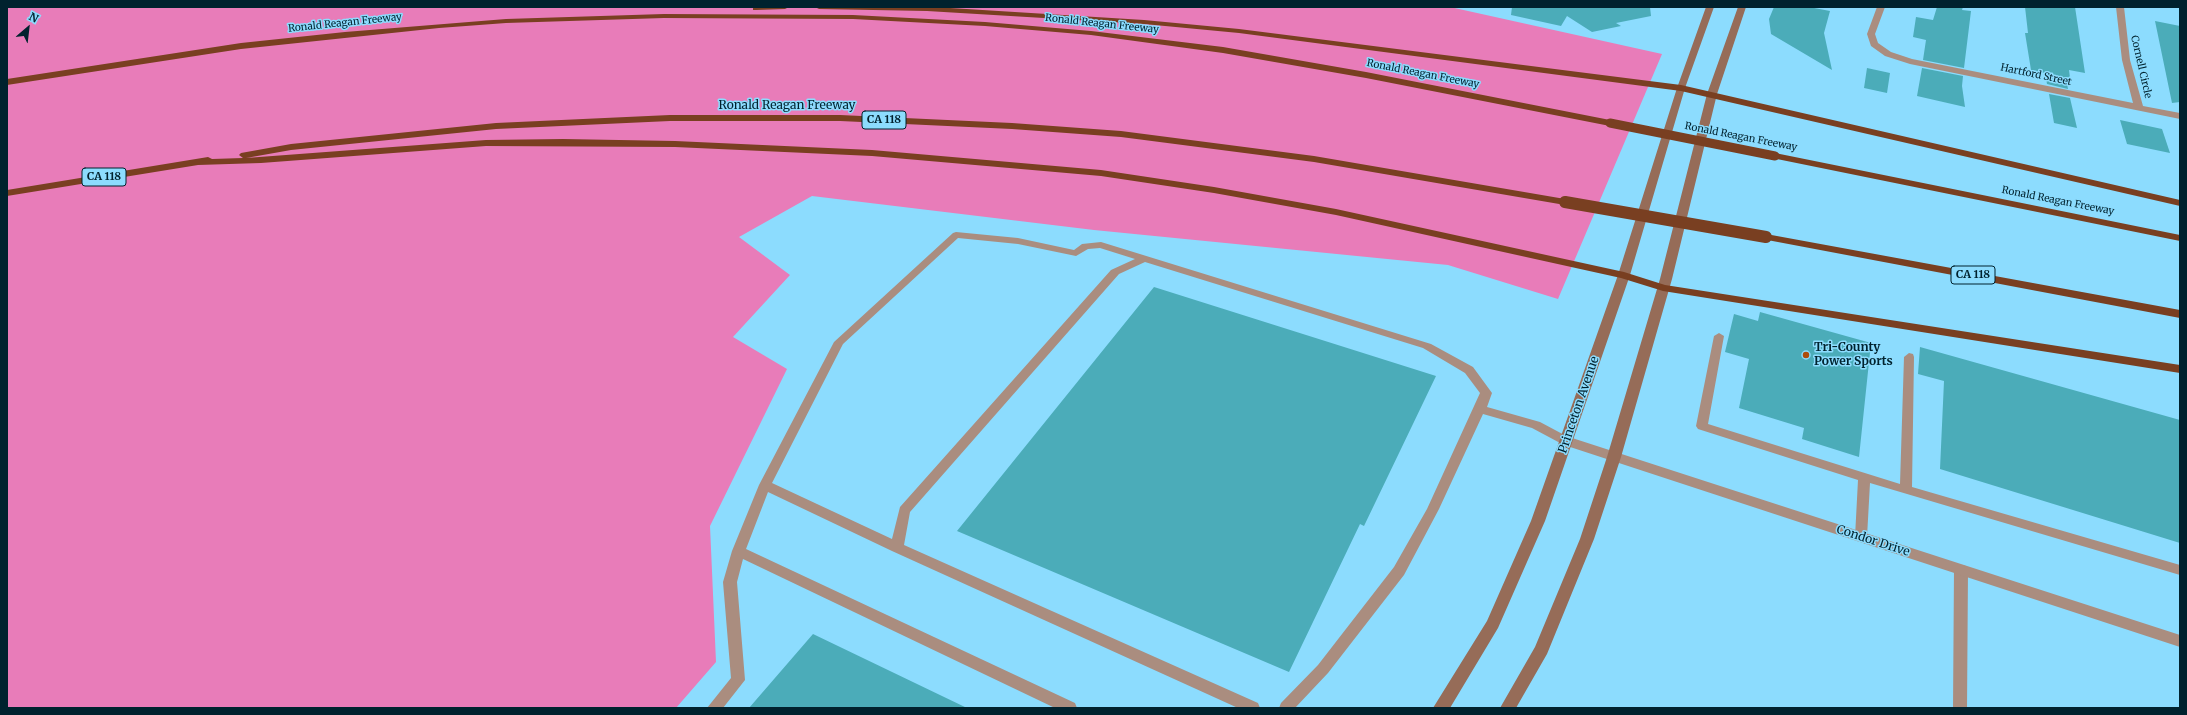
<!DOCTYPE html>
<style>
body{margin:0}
#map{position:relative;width:2187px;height:715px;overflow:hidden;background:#8cdcfe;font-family:Merriweather,serif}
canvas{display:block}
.frame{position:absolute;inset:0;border:8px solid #00222e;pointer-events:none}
.north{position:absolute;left:8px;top:8px;width:40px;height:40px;-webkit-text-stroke:3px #8cdcfe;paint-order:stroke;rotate:28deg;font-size:11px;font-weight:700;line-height:16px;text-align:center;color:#00222e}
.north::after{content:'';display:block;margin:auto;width:14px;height:18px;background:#00222e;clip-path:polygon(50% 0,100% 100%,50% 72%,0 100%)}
</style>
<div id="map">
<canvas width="2187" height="715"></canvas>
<div class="frame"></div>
<div class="north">N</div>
</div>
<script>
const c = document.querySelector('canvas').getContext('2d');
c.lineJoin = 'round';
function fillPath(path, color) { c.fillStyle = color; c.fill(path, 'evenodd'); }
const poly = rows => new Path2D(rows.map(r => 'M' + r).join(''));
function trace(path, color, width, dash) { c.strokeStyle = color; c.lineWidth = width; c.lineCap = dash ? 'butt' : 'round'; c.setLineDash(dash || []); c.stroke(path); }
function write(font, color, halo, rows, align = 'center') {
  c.font = font + ' Merriweather,serif'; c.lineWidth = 3; c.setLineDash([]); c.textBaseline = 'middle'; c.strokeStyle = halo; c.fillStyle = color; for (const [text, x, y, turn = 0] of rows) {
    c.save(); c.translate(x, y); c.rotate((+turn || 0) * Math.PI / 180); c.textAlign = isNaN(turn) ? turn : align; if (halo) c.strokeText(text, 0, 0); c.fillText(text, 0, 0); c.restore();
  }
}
fillPath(poly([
 [7,7,1450,7,1662,54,1558,299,1448,265,1094,230,812,196,739,237,790,275,733,337,787,369,710,526,716,662,676,708,7,708]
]), '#e87cb9');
fillPath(poly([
 [1512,7,1650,7,1651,16,1616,23,1621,26,1592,32,1567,16,1561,26,1511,15],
 [1774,7,1809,7,1830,11,1824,33,1832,70,1771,34,1769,19],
 [1937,7,1963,7,1962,10,1971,11,1964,68,1923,60,1926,40,1913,37,1916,17,1933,20],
 [2025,7,2075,7,2085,73,2069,70,2070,78,2066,77,2068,89,2047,84,2045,73,2031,70,2025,33,2028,33],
 [2155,21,2180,26,2180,102,2172,103],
 [1867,68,1890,73,1887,93,1864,88],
 [1922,68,1963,76,1962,86,1965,107,1917,96],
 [2049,94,2070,98,2077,128,2054,123],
 [2120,120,2162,129,2170,153,2127,144],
 [1154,287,1436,376,1364,526,1360,524,1289,672,957,531],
 [1760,312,1871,343,1859,457,1802,439,1804,428,1739,408,1749,359,1725,352,1734,314,1758,321],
 [1920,347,2180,420,2180,543,1940,469,1944,381,1918,374],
 [813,634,967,708,749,708]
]), '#4bacb9');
fillPath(poly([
 [956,232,1018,238,1074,250,1082,244,1101,242,1431,344,1473,367,1492,393,1487,407,1540,422,1570,438,1572,441,1570,444,1562,444,1532,428,1483,414,1439,509,1404,575,1328,673,1295,708,1279,708,1281,703,1318,665,1394,567,1427,509,1480,393,1465,373,1423,348,1145,262,1119,274,910,512,904,545,1258,703,1260,708,1238,708,892,551,768,492,746,549,1075,703,1077,708,1055,708,743,559,737,582,745,680,723,708,707,708,731,678,723,582,732,551,759,485,834,342,953,233,956,232],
 [958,238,1018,244,1076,256,1088,249,1100,248,1135,259,1111,270,900,507,892,539,772,483,843,344,958,238],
 [1719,333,1724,336,1708,424,1900,484,1904,357,1909,353,1913,354,1914,357,1912,487,2180,565,2180,575,1870,483,1867,537,1866,540,1861,542,1856,540,1855,537,1858,480,1698,429,1696,426,1714,336,1719,333],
 [1961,565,1966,566,1968,570,1967,708,1953,708,1954,570,1956,566,1961,565]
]), '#aa8d7f');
fillPath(poly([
 [1877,7,1885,7,1875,34,1878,43,1891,52,1912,59,2133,103,2122,60,2116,7,2124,7,2130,60,2143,106,2180,113,2180,119,1910,64,1885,56,1871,46,1867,34,1877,7],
 [1566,436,2180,635,2180,647,1561,444,1560,441,1561,438,1566,436]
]), '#aa8d7f');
fillPath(poly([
 [1706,7,1714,7,1685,88,1630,275,1545,521,1498,628,1450,708,1433,708,1487,621,1531,521,1618,275,1677,88,1706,7],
 [1738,7,1746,7,1717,94,1672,279,1621,457,1594,539,1547,654,1516,708,1500,708,1535,647,1580,539,1607,457,1660,279,1707,94,1738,7]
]), '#966c58');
fillPath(poly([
 [753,7,789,7,785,9,756,10,753,10,753,7],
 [815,7,934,7,1144,20,1239,29,1681,85,2180,200,2180,206,1681,91,1239,33,1144,24,927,11,819,9,815,7],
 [664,14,853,15,985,22,1091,31,1223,47,1366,72,1610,120,1615,123,1610,126,1366,78,1223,53,1091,35,985,26,853,19,664,18,506,23,439,28,241,49,7,85,7,79,241,43,345,32,506,19,664,14],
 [670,115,840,115,1012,123,1121,131,1314,156,1565,199,1570,202,1565,205,1314,162,1121,137,1012,129,840,121,670,121,496,129,291,150,246,158,486,140,563,139,675,141,872,150,1101,170,1214,187,1336,209,1624,272,1665,285,2180,365,2180,373,1663,291,1621,278,1336,215,1214,193,1101,176,872,156,675,147,486,146,261,163,198,165,7,196,7,190,208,157,212,159,243,158,239,155,241,153,291,144,496,123,670,115],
 [1775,153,2180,235,2180,241,1772,158,1772,154,1775,153],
 [1766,234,2180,310,2180,318,1762,239,1761,237,1766,234]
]), '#793f21');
trace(poly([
 [1610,123,1775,156]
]), '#793f21', 9);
trace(poly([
 [1565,202,1766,237]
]), '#793f21', 12);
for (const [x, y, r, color] of [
 [1806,355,4,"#ad4c0b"]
]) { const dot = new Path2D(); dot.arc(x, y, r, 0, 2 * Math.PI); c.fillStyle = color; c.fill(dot); trace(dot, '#8cdcfe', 1.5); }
write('10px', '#00222e', '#8cdcfe', [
 ["Ronald Reagan Freeway",345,23,-6],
 ["Ronald Reagan Freeway",1102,24,6],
 ["Cornell Circle",2141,67,77],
 ["Ronald Reagan Freeway",1423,74,11],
 ["Hartford Street",2036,75,12],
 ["Ronald Reagan Freeway",1741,137,11],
 ["Ronald Reagan Freeway",2058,201,11]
]);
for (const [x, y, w] of [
 [884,120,44],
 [104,177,44],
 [1973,275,44]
]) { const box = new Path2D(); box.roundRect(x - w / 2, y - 9, w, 18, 3); c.fillStyle = '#8cdcfe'; c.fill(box); trace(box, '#00222e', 1); }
write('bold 11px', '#00222e', null, [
 ["CA 118",884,120],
 ["CA 118",104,177],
 ["CA 118",1973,275]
]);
write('12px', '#00222e', '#8cdcfe', [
 ["Ronald Reagan Freeway",787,106],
 ["Princeton Avenue",1579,405,-71],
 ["Condor Drive",1873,541,18]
]);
write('bold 12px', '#00222e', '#8cdcfe', [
 ["Tri-County",1814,348],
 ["Power Sports",1814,362]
], 'left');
</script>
